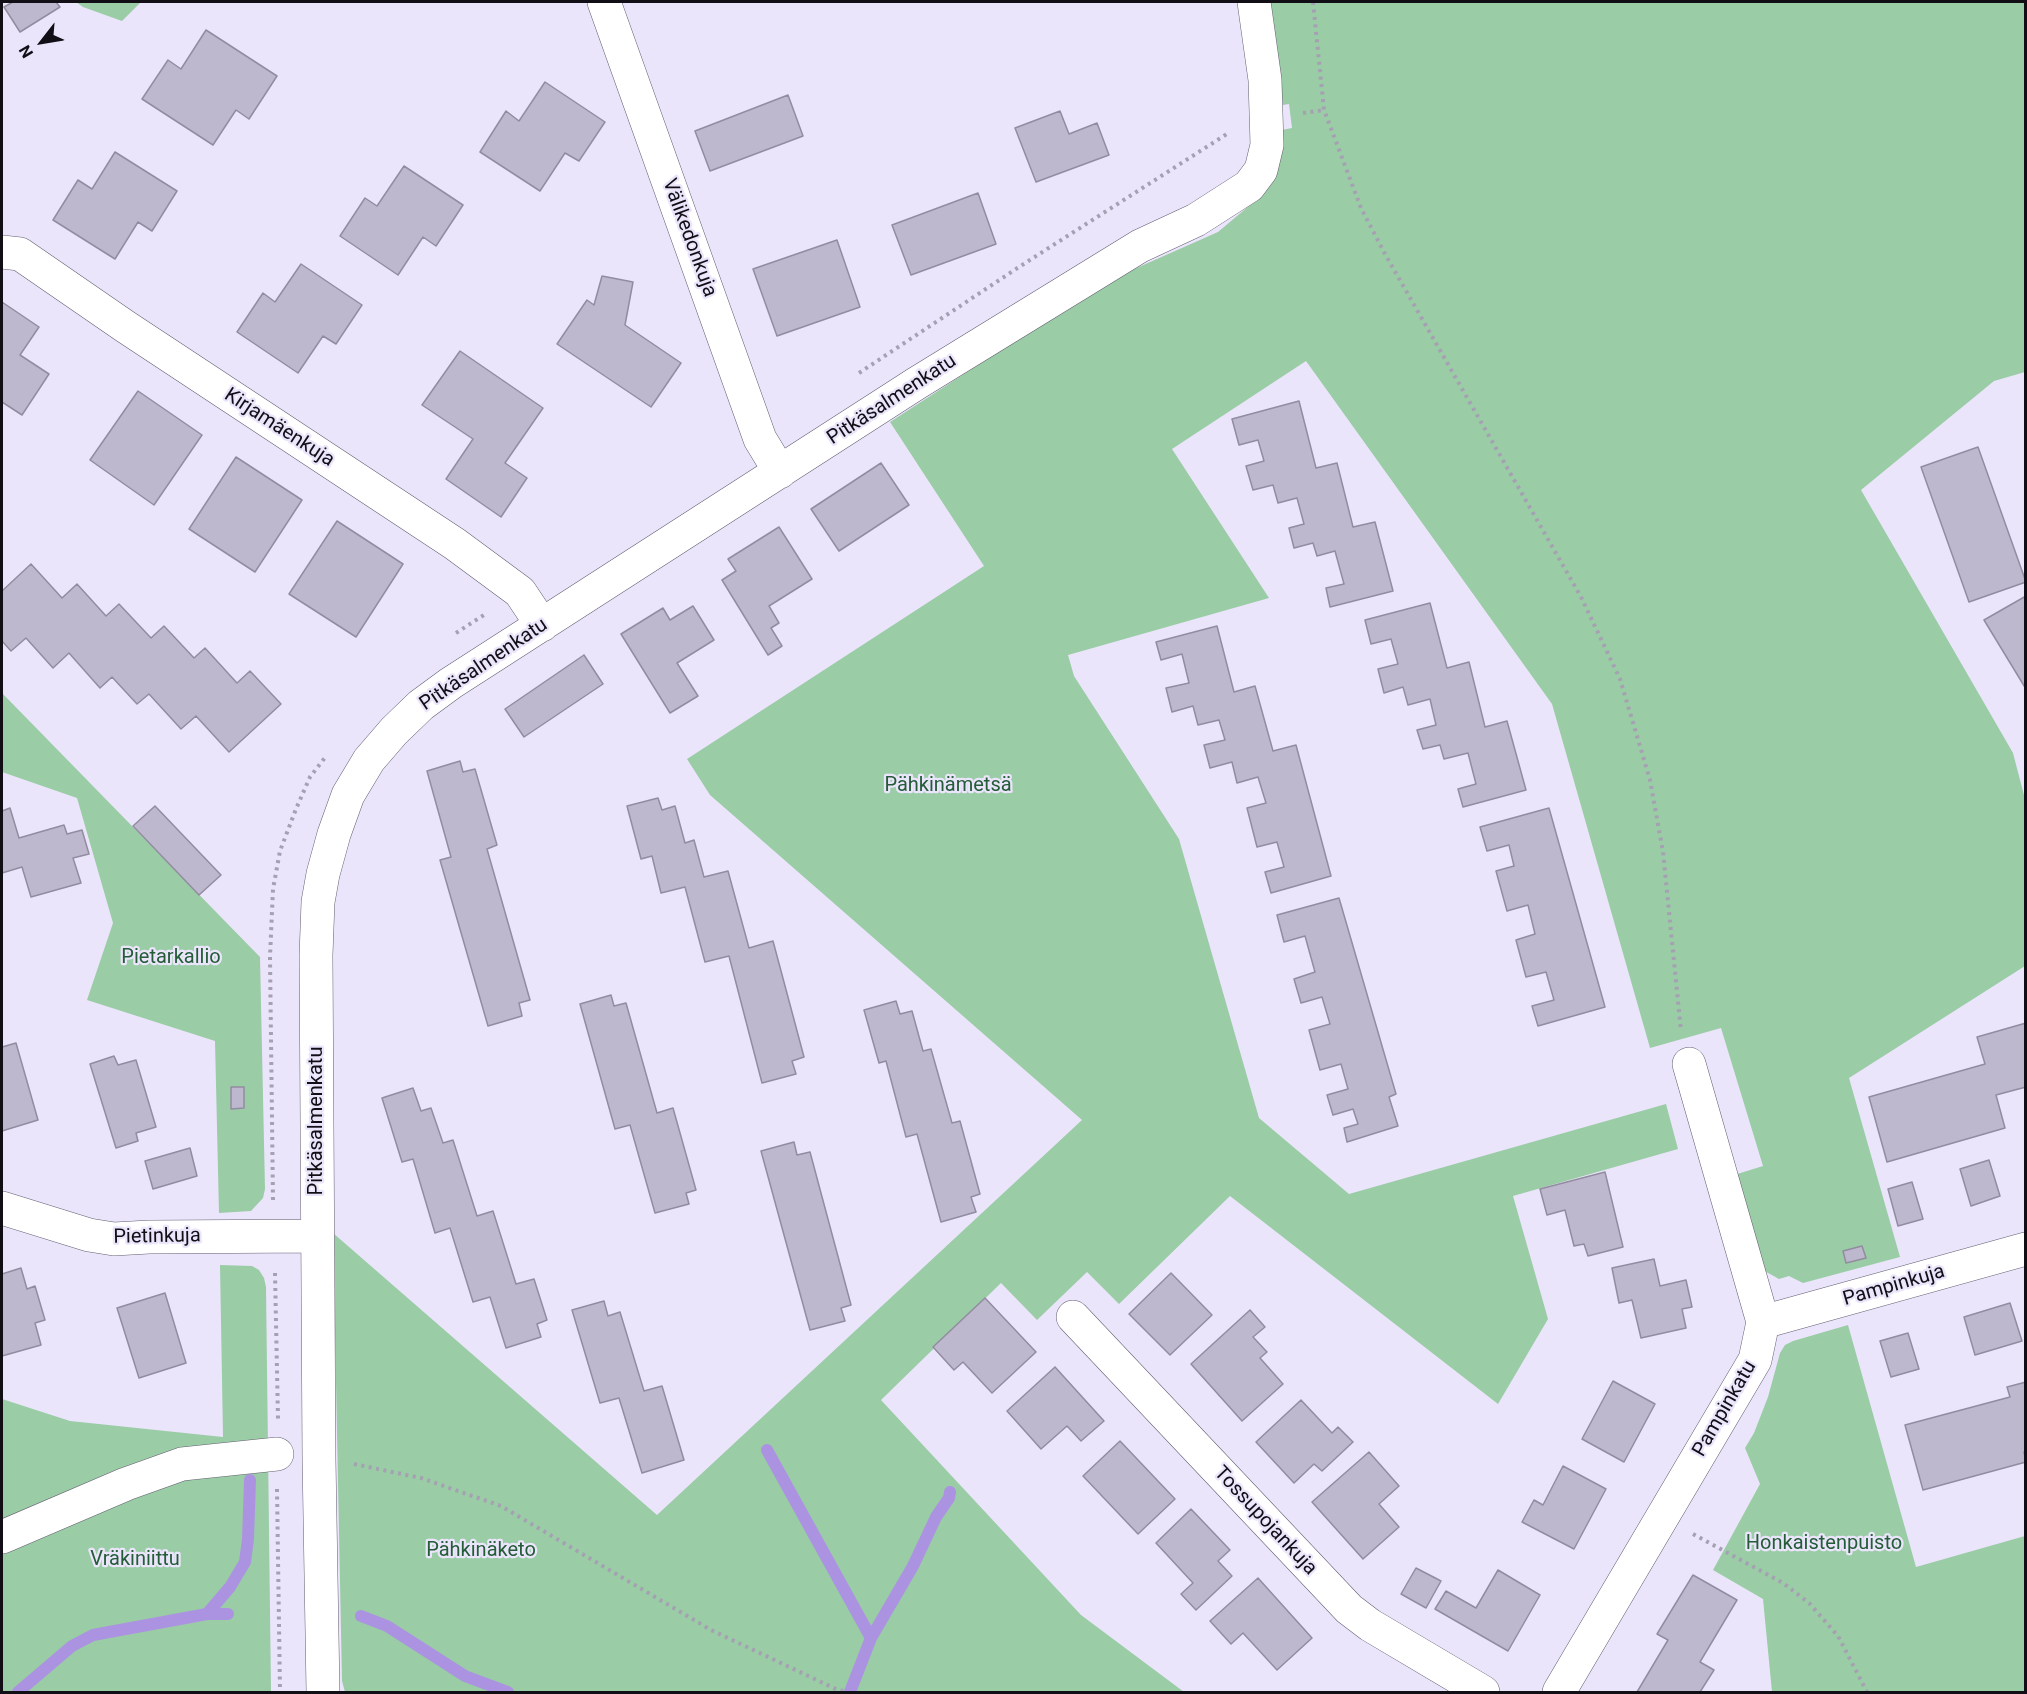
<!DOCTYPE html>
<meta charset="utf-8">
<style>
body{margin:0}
#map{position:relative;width:2027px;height:1694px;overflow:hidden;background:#ebe5fb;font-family:Roboto,sans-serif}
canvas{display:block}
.frame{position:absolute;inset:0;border:3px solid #110e16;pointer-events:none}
.north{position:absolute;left:12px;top:12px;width:60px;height:60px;-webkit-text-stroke:4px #ebe5fb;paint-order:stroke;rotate:239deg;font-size:16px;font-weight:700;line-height:24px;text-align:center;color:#110e16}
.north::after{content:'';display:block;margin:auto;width:21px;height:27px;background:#110e16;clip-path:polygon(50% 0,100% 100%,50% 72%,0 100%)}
</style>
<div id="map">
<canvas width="2027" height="1694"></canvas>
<div class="frame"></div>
<div class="north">N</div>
</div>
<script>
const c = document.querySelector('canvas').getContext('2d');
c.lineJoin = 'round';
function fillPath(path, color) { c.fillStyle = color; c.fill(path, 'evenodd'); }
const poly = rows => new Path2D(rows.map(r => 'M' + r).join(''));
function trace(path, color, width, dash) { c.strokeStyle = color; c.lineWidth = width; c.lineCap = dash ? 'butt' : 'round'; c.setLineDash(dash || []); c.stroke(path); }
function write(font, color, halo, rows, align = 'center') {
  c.font = font + ' Roboto,sans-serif'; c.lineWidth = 4.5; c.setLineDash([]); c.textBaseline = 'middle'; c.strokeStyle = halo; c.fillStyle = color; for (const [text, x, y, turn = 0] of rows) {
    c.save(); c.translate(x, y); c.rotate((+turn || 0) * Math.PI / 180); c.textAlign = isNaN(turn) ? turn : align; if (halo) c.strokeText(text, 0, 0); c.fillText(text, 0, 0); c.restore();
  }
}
fillPath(poly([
 [76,2,141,2,122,21,83,7],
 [1269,2,2025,2,2025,372,1994,381,1861,490,2013,753,2025,799,2025,966,1849,1078,1900,1257,1803,1283,1789,1276,1779,1279,1761,1269,1734,1175,1763,1166,1721,1028,1650,1048,1552,704,1306,361,1172,449,1269,598,1068,655,1074,676,1179,839,1259,1118,1349,1194,1666,1104,1678,1149,1513,1196,1548,1319,1498,1404,1230,1196,1119,1304,1087,1272,1037,1320,1001,1283,881,1400,1081,1615,1184,1692,345,1692,342,1681,333,1233,657,1515,1082,1120,710,795,687,759,984,566,890,422,1092,291,1132,270,1218,232,1262,195,1282,130,1292,128,1289,104,1283,105],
 [2,693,260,957,265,1189,263,1198,251,1211,219,1213,215,1041,87,1000,113,923,77,798,2,772],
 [220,1265,252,1266,259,1270,264,1278,266,1287,271,1692,2,1692,2,1399,70,1421,223,1437],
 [1848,1325,1916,1567,2025,1536,2025,1692,1772,1692,1763,1599,1713,1570,1760,1484,1745,1448,1754,1433,1768,1397,1780,1353,1785,1345,1793,1341]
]), '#9acca6');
trace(poly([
 [767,1450,871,1638],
 [207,1614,230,1587,245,1562,248,1539,250,1480],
 [361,1616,387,1626,465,1676,508,1692],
 [18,1692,72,1646,93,1635,207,1614,228,1614],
 [850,1692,871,1638,913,1566,936,1517,949,1498,950,1492]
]), '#ac93e1', 12);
const building = poly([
 [13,2,56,2,60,7,20,32,4,7,13,2],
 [206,30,277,76,249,119,236,110,213,145,142,99,168,60,181,69,206,30],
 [545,82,605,122,579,161,565,153,540,191,480,152,506,111,519,121,545,82],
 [788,95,803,136,710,171,695,131,788,95],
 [1060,111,1069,134,1097,123,1109,155,1036,182,1015,128,1060,111],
 [115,152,177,191,152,231,138,222,115,259,53,220,78,180,92,189,115,152],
 [404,166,463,205,436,246,423,237,398,275,340,236,365,198,377,206,404,166],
 [978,193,996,244,911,275,892,225,978,193],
 [837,240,860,307,777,336,753,269,837,240],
 [301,264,362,305,336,344,323,336,298,373,237,332,263,293,275,302,301,264],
 [602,276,633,282,625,325,681,363,651,407,557,344,587,300,594,305,602,276],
 [2,302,39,327,20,355,49,374,22,415,2,402,2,302],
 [460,351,543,408,505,463,527,478,501,517,446,479,473,439,422,405,460,351],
 [138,391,202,435,154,505,90,460,138,391],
 [1299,401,1316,468,1337,463,1353,527,1375,522,1393,591,1330,607,1326,588,1344,584,1335,551,1317,556,1313,543,1294,548,1289,528,1304,524,1297,498,1278,503,1273,485,1253,490,1246,466,1264,461,1258,440,1239,445,1232,419,1299,401],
 [1978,447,2026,582,1969,602,1921,467,1978,447],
 [236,457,302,500,255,572,189,529,236,457],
 [881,463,909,505,839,551,811,509,881,463],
 [337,521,403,564,356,637,289,594,337,521],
 [779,527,812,579,769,606,779,623,771,628,782,646,768,655,722,580,736,571,728,559,779,527],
 [31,564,62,598,77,584,106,616,119,604,151,638,164,626,194,658,205,648,237,683,250,671,281,704,229,752,196,716,181,729,149,694,137,704,112,677,100,688,69,653,53,668,26,638,11,651,2,641,2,591,31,564],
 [2026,596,2026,689,1984,620,2026,596],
 [1430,603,1447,668,1469,662,1485,727,1507,721,1526,790,1463,807,1458,789,1476,784,1468,753,1444,759,1440,745,1423,749,1417,730,1436,725,1430,699,1408,705,1403,687,1384,693,1378,669,1398,664,1391,639,1371,644,1365,620,1430,603],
 [693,606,714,640,677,663,698,696,670,713,621,634,663,608,670,620,693,606],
 [1217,626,1234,692,1255,686,1273,751,1296,745,1331,876,1271,893,1265,872,1284,867,1277,842,1257,847,1247,808,1266,803,1258,777,1237,783,1232,762,1210,768,1204,745,1225,740,1219,720,1198,725,1193,706,1172,712,1166,688,1189,683,1182,654,1161,660,1156,642,1217,626],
 [584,655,603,684,524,737,505,709,584,655],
 [460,761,463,772,475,769,497,845,487,849,530,1000,519,1003,522,1016,488,1026,440,860,451,857,427,771,460,761],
 [658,798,662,810,675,806,685,843,694,840,704,877,728,871,749,948,773,941,804,1057,792,1061,796,1074,762,1083,729,956,705,962,685,887,661,893,652,856,641,859,627,806,658,798],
 [155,806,221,875,199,895,133,826,155,806],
 [10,808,19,838,64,825,67,834,82,830,89,854,73,858,81,883,31,897,22,867,2,873,2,811,10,808],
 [1549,808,1605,1007,1538,1026,1532,1006,1554,1000,1546,972,1526,977,1516,940,1535,934,1528,905,1507,911,1496,871,1514,866,1509,845,1487,851,1480,827,1549,808],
 [1339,898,1396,1094,1389,1097,1398,1126,1347,1142,1344,1128,1358,1124,1353,1109,1333,1115,1327,1095,1348,1089,1341,1064,1320,1070,1309,1030,1330,1024,1322,997,1301,1003,1294,979,1315,972,1305,936,1284,942,1277,915,1339,898],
 [611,995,614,1006,626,1003,657,1113,673,1108,696,1190,686,1193,689,1204,655,1213,630,1125,615,1129,580,1004,611,995],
 [896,1001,900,1014,912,1011,923,1051,931,1049,952,1123,960,1121,980,1194,971,1197,976,1212,941,1222,917,1134,906,1137,886,1061,879,1063,864,1010,896,1001],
 [2026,1023,2026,1087,1996,1095,2005,1128,1887,1162,1869,1097,1985,1064,1977,1037,2026,1023],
 [16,1043,38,1120,2,1131,2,1047,16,1043],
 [114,1056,118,1065,136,1060,156,1127,136,1133,138,1141,116,1148,90,1064,114,1056],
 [231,1087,244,1087,244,1108,231,1109,231,1087],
 [413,1088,421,1111,431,1108,443,1143,453,1140,477,1216,493,1211,516,1284,534,1279,547,1320,537,1324,541,1337,506,1348,490,1297,473,1302,450,1228,435,1233,413,1159,402,1162,382,1098,413,1088],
 [794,1142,797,1155,810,1152,851,1305,841,1308,845,1321,810,1330,761,1151,794,1142],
 [190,1148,197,1176,153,1189,145,1161,190,1148],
 [1989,1160,2000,1196,1971,1206,1960,1169,1989,1160],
 [1605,1172,1623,1247,1588,1256,1584,1244,1574,1246,1565,1210,1547,1215,1540,1189,1605,1172],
 [1912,1182,1923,1219,1898,1226,1888,1189,1912,1182],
 [1862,1246,1866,1258,1846,1263,1843,1251,1862,1246],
 [1654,1259,1660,1286,1686,1280,1692,1307,1682,1309,1686,1328,1641,1338,1632,1300,1619,1303,1612,1268,1654,1259],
 [21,1268,27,1289,35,1286,45,1320,35,1323,41,1345,2,1356,2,1274,21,1268],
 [1171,1273,1212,1315,1170,1355,1129,1314,1171,1273],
 [165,1293,186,1363,139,1378,117,1308,165,1293],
 [985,1298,1036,1352,992,1393,963,1362,954,1370,933,1347,985,1298],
 [604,1301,608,1316,620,1312,644,1391,662,1386,684,1460,642,1473,619,1398,600,1403,572,1310,604,1301],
 [2010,1303,2022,1341,1975,1355,1964,1317,2010,1303],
 [1250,1310,1265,1327,1253,1337,1267,1352,1260,1358,1283,1384,1242,1421,1191,1364,1250,1310],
 [1908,1333,1919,1369,1891,1377,1880,1341,1908,1333],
 [1055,1367,1104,1421,1081,1441,1067,1426,1041,1449,1007,1411,1055,1367],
 [1613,1381,1655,1404,1624,1462,1582,1439,1613,1381],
 [2026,1382,2026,1452,2024,1452,2026,1462,1923,1490,1905,1425,2010,1397,2007,1387,2026,1382],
 [1301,1400,1332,1433,1338,1427,1353,1442,1322,1471,1314,1464,1294,1483,1256,1442,1301,1400],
 [1120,1441,1175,1499,1138,1534,1083,1476,1120,1441],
 [1369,1452,1399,1486,1379,1504,1399,1527,1363,1559,1312,1502,1369,1452],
 [1563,1466,1606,1489,1574,1549,1522,1522,1534,1500,1543,1505,1563,1466],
 [1191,1509,1230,1550,1218,1561,1232,1576,1196,1610,1181,1594,1193,1583,1156,1543,1191,1509],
 [1416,1568,1441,1581,1426,1608,1401,1594,1416,1568],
 [1498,1570,1540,1595,1508,1651,1435,1609,1446,1591,1476,1608,1498,1570],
 [1693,1575,1737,1600,1700,1662,1714,1670,1700,1692,1637,1692,1668,1640,1657,1634,1693,1575],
 [1258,1578,1312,1638,1277,1670,1243,1633,1231,1644,1210,1621,1258,1578]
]);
fillPath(building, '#beb8ce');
trace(building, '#928ca1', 1.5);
const minor = poly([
 [604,2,760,439,780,472],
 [2,252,20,254,126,327,455,544,520,592,542,625],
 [2,1208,89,1235,114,1239,149,1237,317,1236],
 [1073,1317,1349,1609,1370,1625,1483,1692],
 [1763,1322,2026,1249],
 [2,1537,126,1484,182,1464,277,1454],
 [323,1692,319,1459,316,955,318,902,323,874,334,834,348,795,369,760,394,731,421,705,451,683,917,383,1140,246,1196,220,1249,186,1261,170,1267,145,1265,80,1254,2],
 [1559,1692,1755,1360,1763,1322,1689,1064]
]);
trace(minor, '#635e71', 34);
trace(poly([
 [1313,2,1324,110,1361,208,1385,254,1581,597,1620,679,1650,780,1663,852,1681,1031],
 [1303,113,1324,110],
 [859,373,1019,267,1230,132],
 [456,633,487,613],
 [273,1200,270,957,273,889,280,851,296,809,310,777,327,755],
 [275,1273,278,1419],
 [354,1464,421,1478,501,1506,711,1630,838,1690,848,1692],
 [277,1489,280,1692],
 [1693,1534,1783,1583,1809,1603,1838,1636,1867,1692]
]), '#a5a0b2', 4, [3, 4.5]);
trace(minor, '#fff', 33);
write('20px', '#110e16', '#ebe5fb', [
 ["Välikedonkuja",689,238,70],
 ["Pitkäsalmenkatu",892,400,-33],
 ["Kirjamäenkuja",279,428,33],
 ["Pitkäsalmenkatu",484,665,-34],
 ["Pitkäsalmenkatu",317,1121,-90],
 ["Pietinkuja",157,1237,-1],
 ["Pampinkuja",1894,1286,-16],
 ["Pampinkatu",1725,1409,-60],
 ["Tossupojankuja",1265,1521,47]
]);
write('20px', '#235c37', '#ebe5fb', [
 ["Pähkinämetsä",948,786],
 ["Pietarkallio",171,958],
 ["Honkaistenpuisto",1824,1544],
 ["Pähkinäketo",481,1551],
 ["Vräkiniittu",135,1560]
]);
</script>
